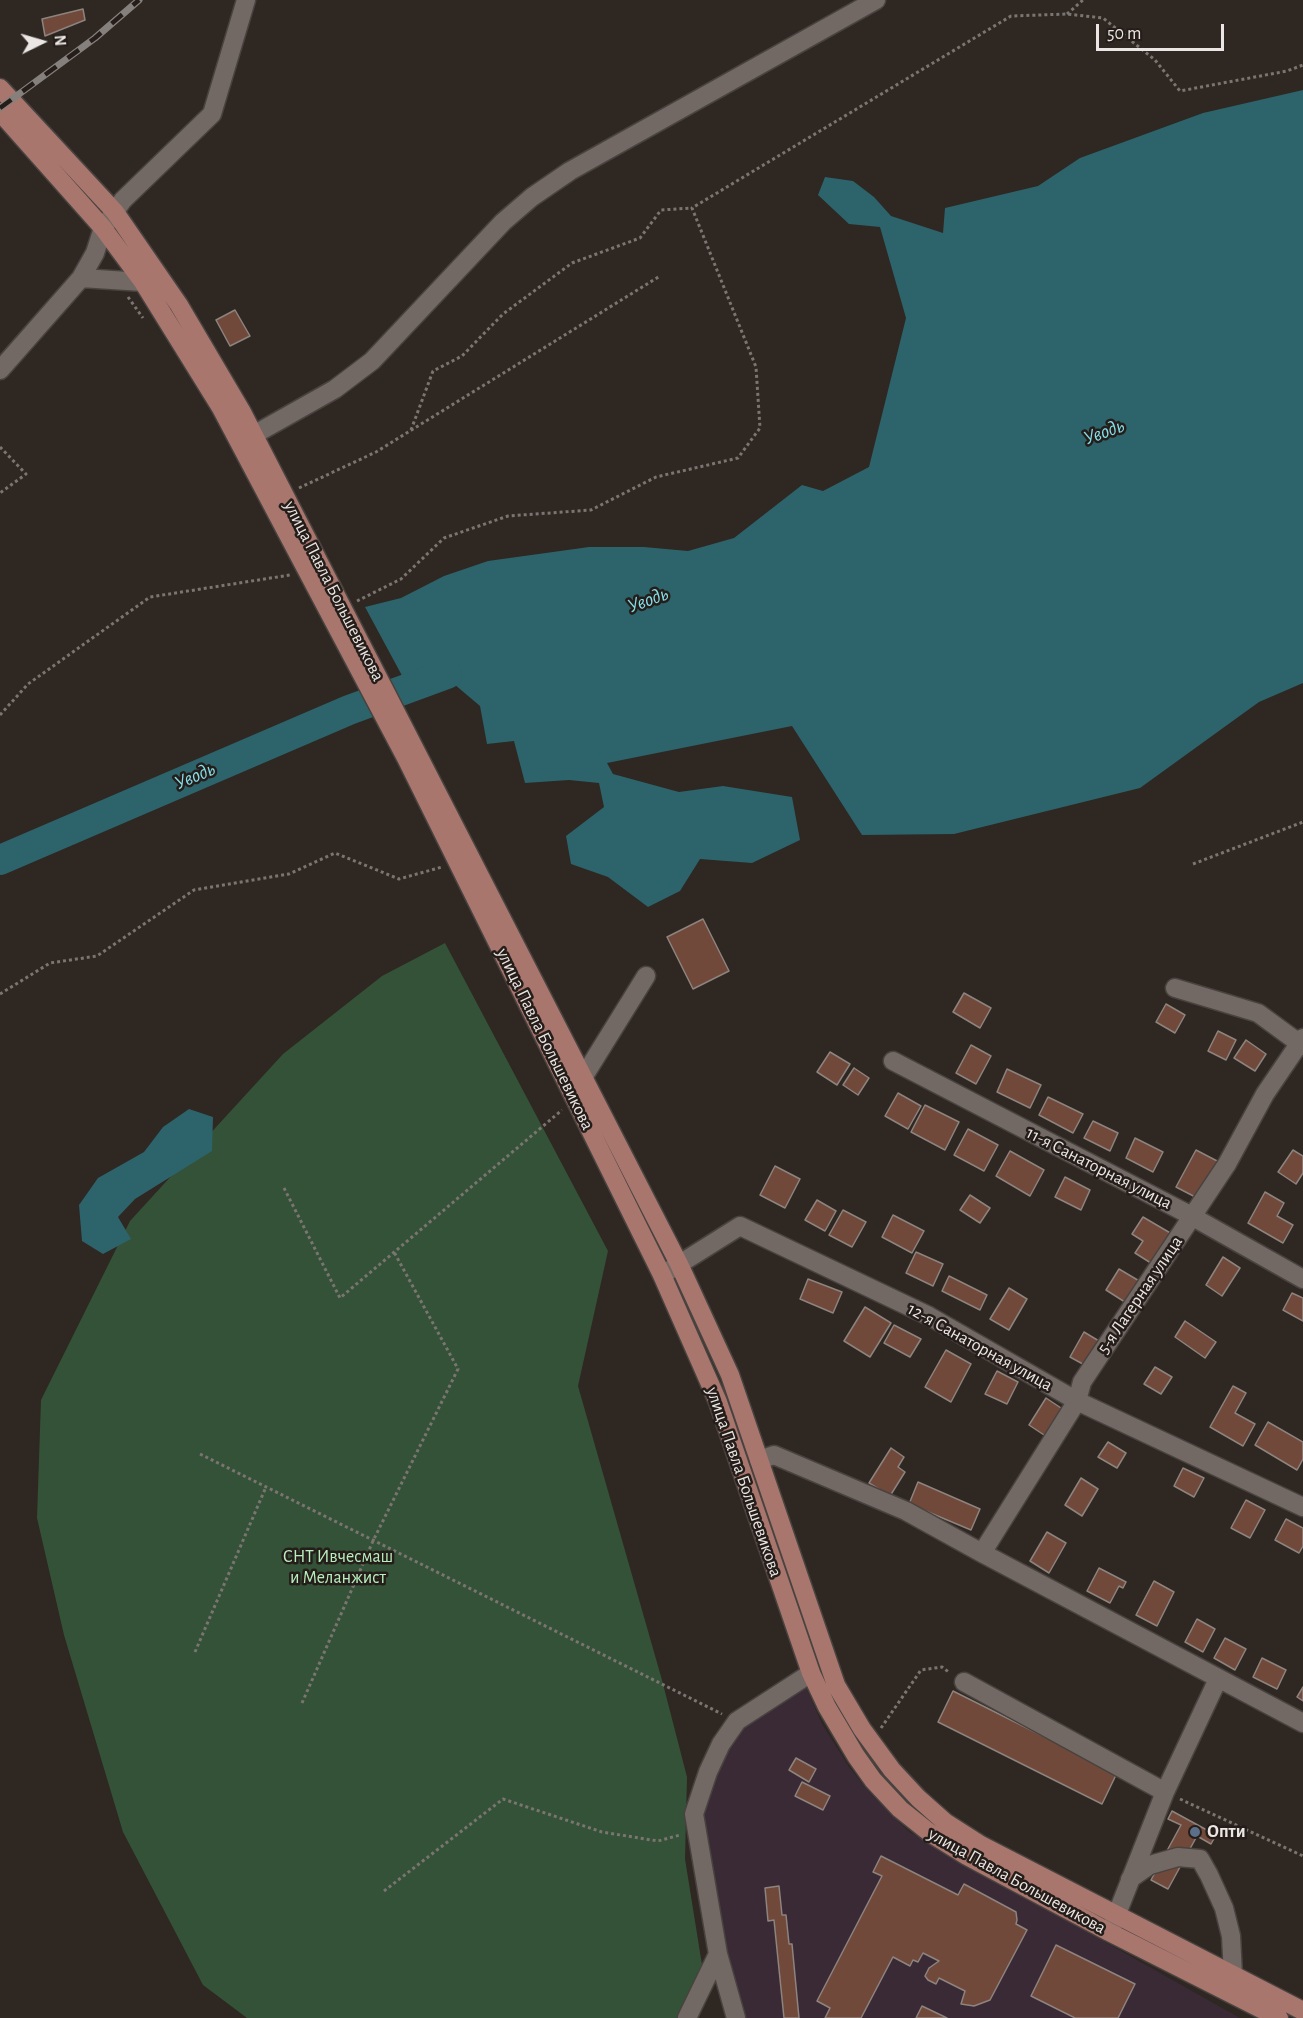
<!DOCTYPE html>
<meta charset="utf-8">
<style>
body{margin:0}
#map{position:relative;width:1303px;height:2018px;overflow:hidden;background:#2e2722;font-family:"Alegreya Sans",sans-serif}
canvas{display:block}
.north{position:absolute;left:12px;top:12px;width:60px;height:60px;-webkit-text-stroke:4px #241d19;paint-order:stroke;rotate:85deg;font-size:16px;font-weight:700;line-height:24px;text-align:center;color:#ebe6e3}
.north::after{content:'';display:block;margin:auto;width:21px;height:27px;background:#ebe6e3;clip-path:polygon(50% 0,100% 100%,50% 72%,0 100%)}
.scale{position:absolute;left:1096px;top:24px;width:128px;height:27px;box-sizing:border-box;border:3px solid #ebe6e3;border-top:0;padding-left:8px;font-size:18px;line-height:21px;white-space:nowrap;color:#ebe6e3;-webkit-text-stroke:4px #241d19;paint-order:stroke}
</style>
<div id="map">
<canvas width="1303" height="2018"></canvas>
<div class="north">N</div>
<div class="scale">50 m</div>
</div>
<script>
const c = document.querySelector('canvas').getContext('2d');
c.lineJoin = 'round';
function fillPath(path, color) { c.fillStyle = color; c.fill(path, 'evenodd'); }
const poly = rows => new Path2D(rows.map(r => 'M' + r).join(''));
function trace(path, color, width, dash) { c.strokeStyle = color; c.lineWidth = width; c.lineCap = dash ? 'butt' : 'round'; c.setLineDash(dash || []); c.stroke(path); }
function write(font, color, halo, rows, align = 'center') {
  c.font = font + ' "Alegreya Sans",sans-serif'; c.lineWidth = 5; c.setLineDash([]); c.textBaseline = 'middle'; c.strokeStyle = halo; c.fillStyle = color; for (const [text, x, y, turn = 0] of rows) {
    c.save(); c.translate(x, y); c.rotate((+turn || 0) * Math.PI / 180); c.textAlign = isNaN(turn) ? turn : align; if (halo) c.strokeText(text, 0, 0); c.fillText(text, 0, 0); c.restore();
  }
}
fillPath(poly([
 [805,1685,822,1724,849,1767,869,1792,908,1831,1240,2018,733,2018,697,1816,738,1723]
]), '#3a2a36');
fillPath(poly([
 [445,943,608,1251,578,1386,662,1680,687,1777,685,1859,703,1971,680,2018,247,2018,203,1985,123,1832,64,1635,37,1518,41,1400,130,1221,283,1054,382,976]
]), '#345237');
fillPath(poly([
 [1303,90,1303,683,1259,702,1140,788,954,834,862,835,792,726,607,763,613,774,679,792,723,786,792,797,800,840,752,863,700,859,680,891,648,907,608,877,571,864,566,836,604,807,599,783,569,780,525,783,514,741,487,744,480,706,454,684,413,696,365,607,401,598,444,576,488,561,589,547,644,547,688,551,734,538,802,485,823,491,869,467,906,318,880,227,849,224,818,195,825,177,853,181,874,197,891,216,943,233,945,208,1038,186,1080,158,1203,113],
 [189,1109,213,1117,212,1151,135,1199,118,1217,131,1239,103,1254,82,1241,79,1205,98,1178,144,1152,163,1127]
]), '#2d636b');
trace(poly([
 [0,860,349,710,447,674]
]), '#2d636b', 30);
const building = poly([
 [83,9,85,20,45,36,42,19,83,9],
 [235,310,250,336,230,346,216,320,235,310],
 [703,919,729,971,693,989,667,937,703,919],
 [964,993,991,1008,980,1028,953,1012,964,993],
 [1166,1004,1185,1015,1175,1033,1156,1022,1166,1004],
 [1218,1031,1236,1040,1226,1060,1208,1051,1218,1031],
 [1246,1040,1266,1054,1255,1071,1234,1058,1246,1040],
 [971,1045,991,1056,976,1084,956,1073,971,1045],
 [830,1052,850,1064,837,1085,817,1072,830,1052],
 [854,1068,869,1078,858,1095,843,1085,854,1068],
 [1007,1069,1041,1085,1030,1108,997,1092,1007,1069],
 [898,1093,921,1106,908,1129,885,1116,898,1093],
 [1048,1097,1083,1114,1073,1133,1039,1115,1048,1097],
 [925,1105,959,1122,945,1150,911,1132,925,1105],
 [1093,1121,1118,1133,1110,1151,1084,1138,1093,1121],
 [968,1129,998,1145,984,1171,954,1155,968,1129],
 [1135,1138,1163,1152,1153,1172,1126,1158,1135,1138],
 [1196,1150,1221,1163,1201,1200,1176,1187,1196,1150],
 [1293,1150,1303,1156,1303,1173,1296,1184,1278,1172,1293,1150],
 [1010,1151,1044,1170,1030,1196,996,1176,1010,1151],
 [775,1166,800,1179,785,1208,760,1195,775,1166],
 [1065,1177,1090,1190,1081,1210,1055,1197,1065,1177],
 [1265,1192,1284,1203,1277,1216,1293,1225,1283,1243,1248,1223,1265,1192],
 [970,1195,990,1208,980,1223,960,1210,970,1195],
 [817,1200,836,1211,825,1231,805,1220,817,1200],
 [843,1210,866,1222,852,1247,829,1235,843,1210],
 [893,1215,924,1231,912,1253,882,1237,893,1215],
 [1143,1217,1172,1234,1154,1265,1135,1253,1143,1241,1132,1234,1143,1217],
 [916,1252,943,1264,933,1286,906,1273,916,1252],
 [1223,1257,1240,1268,1222,1296,1206,1285,1223,1257],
 [1119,1269,1141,1282,1128,1304,1106,1290,1119,1269],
 [949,1276,987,1295,980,1310,942,1291,949,1276],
 [808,1279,842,1292,833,1313,800,1299,808,1279],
 [1009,1288,1027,1299,1009,1330,990,1319,1009,1288],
 [1292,1293,1303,1298,1303,1321,1283,1310,1292,1293],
 [865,1307,891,1323,870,1357,844,1341,865,1307],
 [1185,1321,1216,1342,1205,1358,1175,1337,1185,1321],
 [894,1325,921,1339,910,1357,884,1343,894,1325],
 [1084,1332,1104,1344,1090,1368,1070,1357,1084,1332],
 [946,1350,971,1364,951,1402,925,1387,946,1350],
 [1155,1367,1172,1377,1161,1394,1144,1384,1155,1367],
 [997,1371,1018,1382,1007,1404,985,1394,997,1371],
 [1233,1386,1246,1393,1235,1413,1255,1424,1243,1446,1210,1427,1233,1386],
 [1046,1398,1067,1412,1050,1439,1029,1425,1046,1398],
 [1268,1422,1303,1442,1303,1459,1297,1470,1255,1445,1268,1422],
 [1108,1442,1126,1453,1117,1468,1098,1457,1108,1442],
 [891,1448,904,1457,898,1467,905,1472,890,1496,869,1483,891,1448],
 [1183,1468,1204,1478,1194,1497,1174,1486,1183,1468],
 [1081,1478,1098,1489,1082,1516,1065,1505,1081,1478],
 [918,1482,980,1509,971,1530,909,1504,918,1482],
 [1246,1500,1265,1510,1250,1538,1231,1528,1246,1500],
 [1286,1519,1303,1528,1303,1546,1299,1553,1275,1540,1286,1519],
 [1047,1532,1066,1543,1049,1573,1030,1561,1047,1532],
 [1099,1568,1126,1582,1123,1588,1119,1586,1110,1603,1087,1591,1099,1568],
 [1154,1581,1174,1592,1157,1626,1136,1615,1154,1581],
 [1197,1619,1215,1629,1203,1652,1185,1642,1197,1619],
 [1225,1638,1246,1649,1235,1670,1214,1658,1225,1638],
 [1262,1658,1286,1670,1277,1689,1253,1677,1262,1658],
 [1303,1687,1303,1701,1297,1697,1303,1687],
 [953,1691,1117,1773,1102,1804,938,1722,953,1691],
 [796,1758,816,1769,809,1782,789,1770,796,1758],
 [802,1782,830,1796,823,1810,795,1796,802,1782],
 [1172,1811,1216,1835,1211,1844,1197,1836,1168,1889,1151,1880,1181,1825,1168,1819,1172,1811],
 [881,1856,958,1895,964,1884,1016,1912,1017,1920,1016,1924,1027,1930,990,2000,974,2006,961,2004,965,1991,939,1978,936,1984,928,1980,925,1976,929,1968,939,1961,923,1953,918,1962,913,1960,910,1966,893,1957,861,2018,825,2018,830,2008,817,2001,882,1876,873,1872,881,1856],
 [779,1886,782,1915,786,1915,789,1944,792,1944,799,2018,784,2018,774,1920,768,1921,765,1888,779,1886],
 [1056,1945,1135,1984,1118,2018,1075,2018,1031,1996,1056,1945],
 [922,2006,947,2018,916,2018,922,2006]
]);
fillPath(building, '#70493a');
trace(building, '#8d837f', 1.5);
const minor = poly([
 [81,278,95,253,103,228,123,200,212,114,246,0],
 [0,370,81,278,143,282],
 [241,442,335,389,372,361,503,222,532,197,570,171,876,0],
 [1175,988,1258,1013,1303,1046],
 [893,1061,1186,1213,1303,1279],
 [584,1076,646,976],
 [662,1275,740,1226,929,1316,1077,1401,1303,1507],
 [759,1460,774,1455,906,1511,982,1553,1303,1723],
 [982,1553,1077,1401,1082,1382,1227,1164,1265,1094,1303,1038],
 [964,1682,1165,1792,1111,1929],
 [1165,1792,1218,1679],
 [1130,1879,1150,1865,1178,1857,1200,1859,1209,1875,1224,1908,1231,1936,1233,1975],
 [718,1954,736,2018],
 [687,2018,718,1954,694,1814,708,1772,721,1744,737,1721,811,1673]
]);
const major = poly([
 [0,88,115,212,179,305,242,412,679,1264,730,1375,836,1685,862,1729,892,1770,918,1798,945,1822,981,1845,1303,2011],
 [0,112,103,228,143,282,221,408,406,758,662,1275,718,1402,811,1673,827,1707,856,1756,873,1780,900,1809,930,1833,967,1856,1109,1932,1279,2018]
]);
trace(minor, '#494340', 21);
trace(major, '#494340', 21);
trace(poly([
 [1067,14,1083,0],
 [128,297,143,318],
 [411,430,433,371,462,356,503,314,572,263,640,238,661,210,692,208],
 [0,447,26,474,0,493],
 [299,488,376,452,660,276],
 [357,601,401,579,444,538,508,516,591,510,656,477,738,458,760,428,756,367,692,208,1011,16,1067,14,1103,18,1155,60,1180,91,1287,71,1303,65],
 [0,715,28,684,150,597,290,575],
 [1193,864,1303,822],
 [0,994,50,963,97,956,194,890,289,874,335,853,399,879,442,867],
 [284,1188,340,1298,562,1110],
 [200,1454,722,1714],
 [195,1652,266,1487],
 [302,1703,373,1541,458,1369,394,1252],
 [881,1728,921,1670,942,1667,950,1673],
 [1180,1799,1303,1856],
 [384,1891,503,1799,602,1832,658,1841,680,1835]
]), '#7b7571', 3, [3, 3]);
trace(minor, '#726964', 18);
trace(major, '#a9766e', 18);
const rail = poly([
 [0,108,95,38,139,0]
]);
trace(rail, '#86807c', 7);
trace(rail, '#241d19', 4.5, [14]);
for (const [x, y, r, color] of [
 [1195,1832,6,"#5c6f8a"]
]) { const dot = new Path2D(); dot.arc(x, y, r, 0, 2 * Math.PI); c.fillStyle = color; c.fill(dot); trace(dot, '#241d19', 2); }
write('18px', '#ebe6e3', '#241d19', [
 ["улица Павла Большевикова",334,591,63],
 ["улица Павла Большевикова",545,1039,64],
 ["11-я Санаторная улица",1099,1168,27],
 ["5-я Лагерная улица",1140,1295,-56],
 ["12-я Санаторная улица",980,1347,29],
 ["улица Павла Большевикова",744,1482,71],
 ["улица Павла Большевикова",1017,1881,29]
]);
write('18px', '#b7efbd', '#241d19', [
 ["СНТ Ивчесмаш",338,1557],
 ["и Меланжист",338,1578]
]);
write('bold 18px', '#ebe6e3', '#241d19', [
 ["Опти",1207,1832]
], 'left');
write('italic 20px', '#86e0ec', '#241d19', [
 ["Уводь",1104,432,-20],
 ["Уводь",648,600,-20],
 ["Уводь",195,776,-23]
]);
</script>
